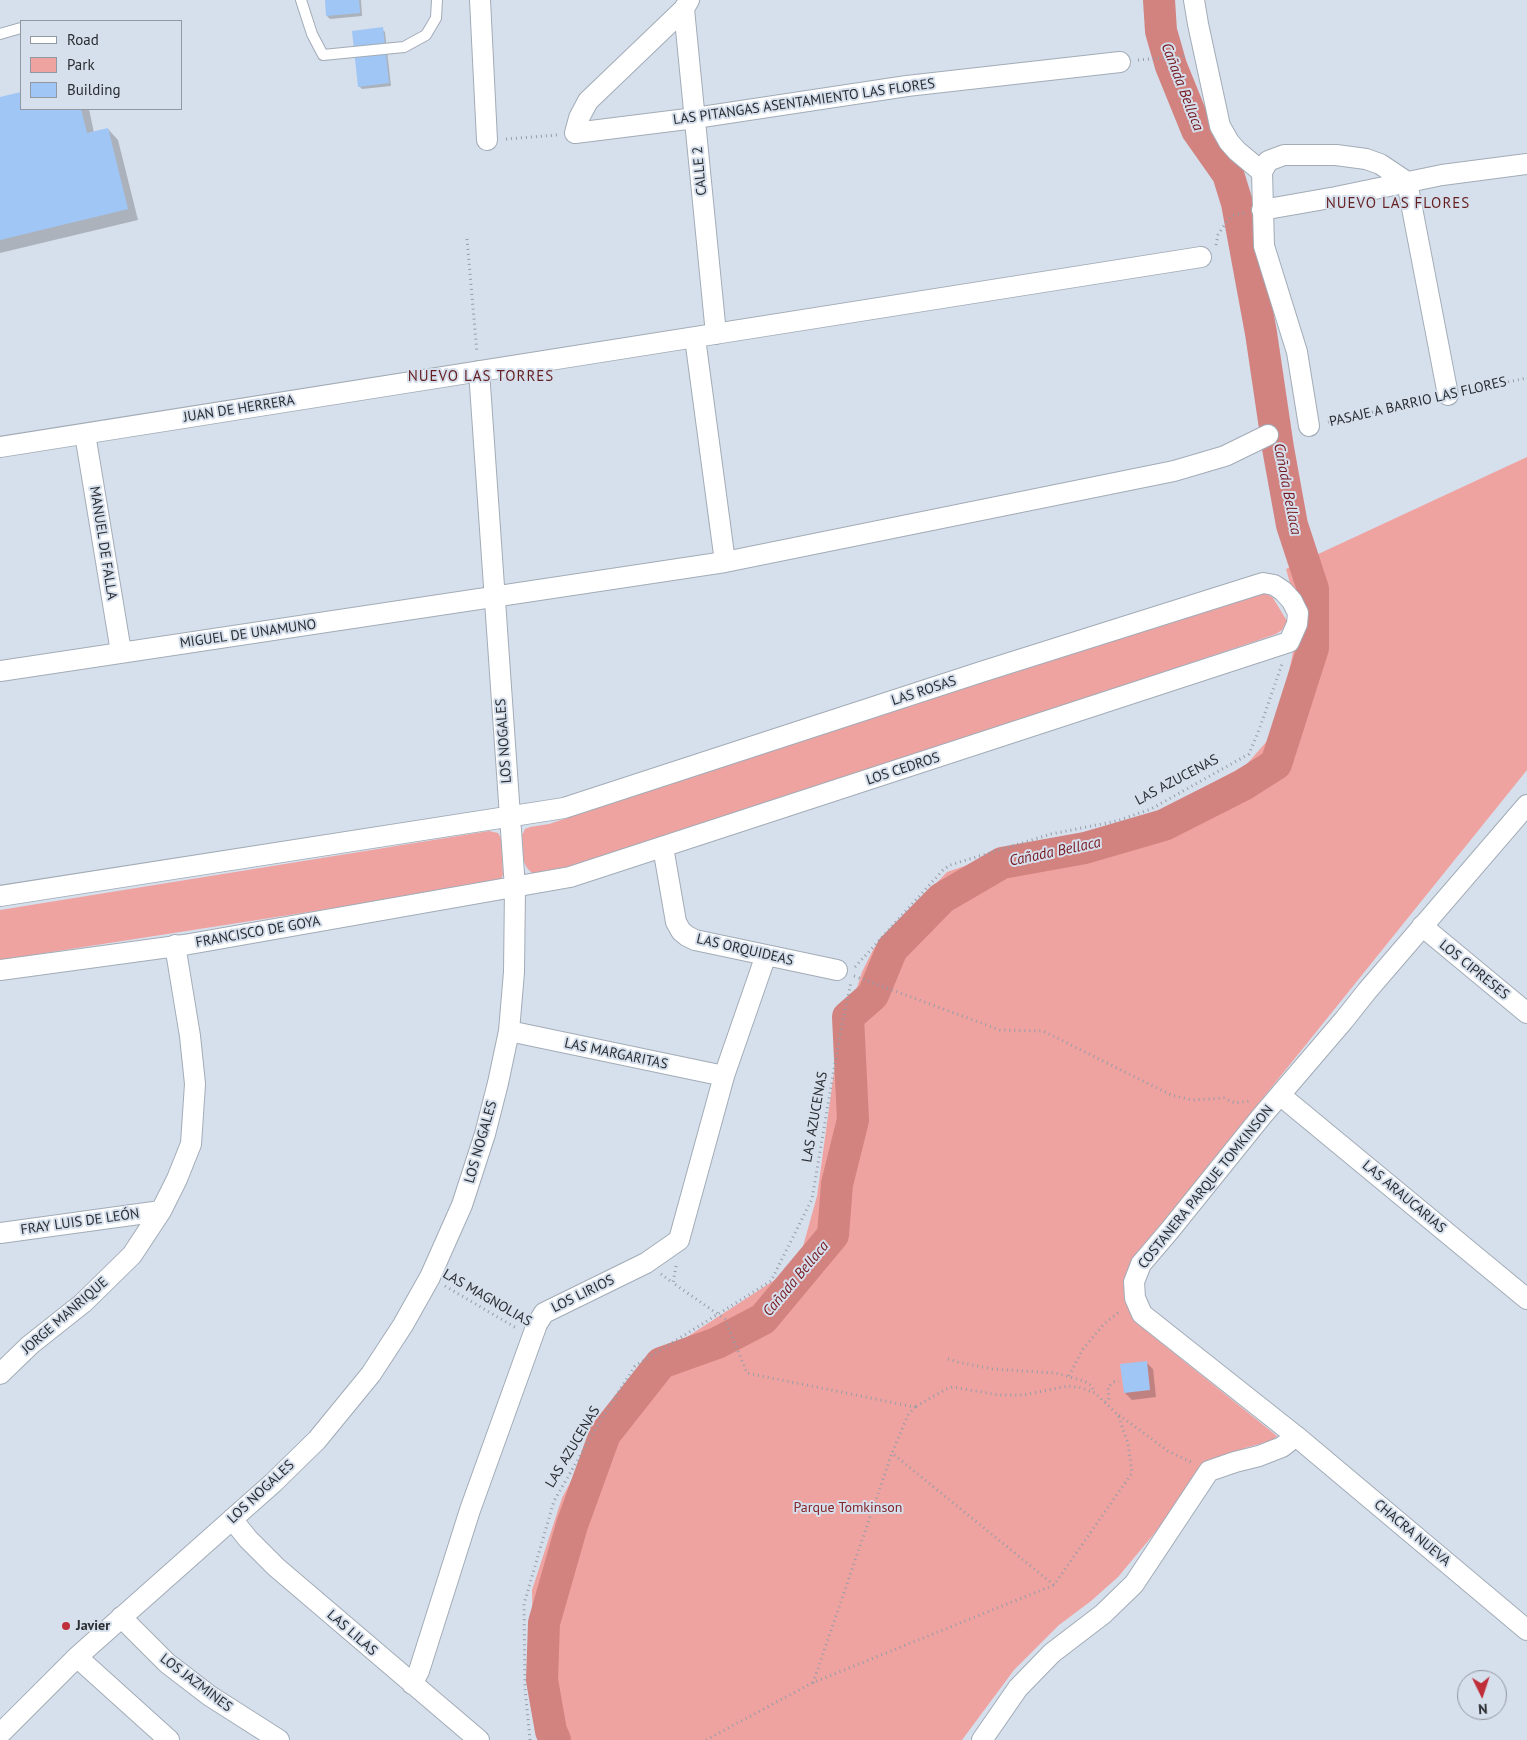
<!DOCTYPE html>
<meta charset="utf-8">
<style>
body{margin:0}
#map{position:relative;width:1527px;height:1740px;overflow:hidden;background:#d6dfec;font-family:"PT Sans",sans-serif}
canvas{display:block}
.legend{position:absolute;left:20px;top:20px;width:162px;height:90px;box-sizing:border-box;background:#d6dfec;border:1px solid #9198a1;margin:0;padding:6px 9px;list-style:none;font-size:15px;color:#292d31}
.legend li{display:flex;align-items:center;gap:10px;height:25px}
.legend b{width:25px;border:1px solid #9198a1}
.north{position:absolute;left:1457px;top:1670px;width:50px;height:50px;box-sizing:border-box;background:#d6dfec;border:1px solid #9198a1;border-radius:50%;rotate:176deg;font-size:14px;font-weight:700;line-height:20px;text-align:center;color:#292d31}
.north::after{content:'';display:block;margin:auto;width:18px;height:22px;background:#bf2f39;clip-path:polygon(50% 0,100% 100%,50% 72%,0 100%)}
</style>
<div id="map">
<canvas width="1527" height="1740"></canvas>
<ul class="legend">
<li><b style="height:6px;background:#fff"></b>Road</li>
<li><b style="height:14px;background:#efa3a0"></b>Park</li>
<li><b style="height:14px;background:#a0c6f6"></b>Building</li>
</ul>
<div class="north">N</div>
</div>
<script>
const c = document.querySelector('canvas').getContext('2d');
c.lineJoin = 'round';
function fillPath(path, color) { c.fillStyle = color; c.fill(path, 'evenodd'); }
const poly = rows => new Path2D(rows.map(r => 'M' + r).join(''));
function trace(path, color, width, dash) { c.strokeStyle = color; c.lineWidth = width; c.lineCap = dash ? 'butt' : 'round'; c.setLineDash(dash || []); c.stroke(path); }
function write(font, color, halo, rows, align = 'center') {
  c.font = font + ' "PT Sans",sans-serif'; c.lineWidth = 4; c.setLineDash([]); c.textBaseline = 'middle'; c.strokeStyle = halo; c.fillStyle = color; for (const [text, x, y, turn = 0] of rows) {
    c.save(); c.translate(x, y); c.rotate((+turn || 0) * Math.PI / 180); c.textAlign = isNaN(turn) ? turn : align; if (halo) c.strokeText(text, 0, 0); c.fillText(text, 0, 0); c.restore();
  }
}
fillPath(poly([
 [1527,457,1527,770,1205,1170,1135,1262,1124,1286,1127,1305,1139,1325,1277,1436,1274,1440,1245,1448,1209,1468,1118,1577,1091,1601,1059,1625,1014,1670,962,1740,540,1740,534,1706,532,1590,562,1498,595,1435,636,1370,787,1272,802,1250,817,1196,837,1050,862,972,874,948,947,872,1015,849,1091,834,1142,821,1246,765,1268,740,1286,687,1296,637,1292,590,1286,569],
 [1263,591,1273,598,1287,621,1282,630,1276,634,1256,641,560,874,542,875,532,873,527,868,523,860,522,835,525,829,530,827,549,824,1249,592],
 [489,831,498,833,501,838,503,874,501,880,495,883,0,960,0,910]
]), '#efa3a0');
fillPath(poly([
 [326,0,366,0,361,0,362,16,330,19,327,16],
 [382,29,385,32,391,86,362,89,359,86],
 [21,93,21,109,89,109,94,133,108,129,118,140,138,220,0,253,0,98],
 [1146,1362,1153,1369,1156,1397,1132,1400,1125,1393]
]), '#0003');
trace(poly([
 [555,1740,551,1731,542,1680,544,1623,572,1525,605,1434,661,1363,717,1343,763,1319,833,1235,837,1184,853,1120,848,1017,873,995,892,949,942,898,1002,863,1085,848,1164,825,1243,785,1276,764,1313,648,1313,589,1292,525,1278,448,1261,333,1237,203,1228,174,1197,130,1171,66,1161,31,1159,0]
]), '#d2827f', 32);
fillPath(poly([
 [325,0,359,0,360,13,326,16],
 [383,27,389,83,358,87,352,31],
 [21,92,21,109,81,109,87,133,108,128,128,209,0,240,0,97],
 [1147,1361,1150,1390,1124,1393,1120,1364]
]), '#a0c6f6');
const service = poly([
 [301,0,312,34,323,55,404,47,426,35,436,18,437,0],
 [0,34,21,28]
]);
const minor = poly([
 [480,0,487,140],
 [689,0,684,9,588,101,579,118,575,133,695,118,907,86,1120,62],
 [1194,0,1198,24,1220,126,1229,142,1237,151,1262,172],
 [684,9,716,334],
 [1407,182,1448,395],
 [1262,210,1336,197,1442,175,1527,164],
 [695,338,725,562],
 [1309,426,1297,352,1264,246,1262,172,1268,161,1284,155,1336,155,1366,159,1380,164,1407,182],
 [85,434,121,652],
 [0,447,1201,257],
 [0,671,725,562,1174,471,1225,456,1268,435],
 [1527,805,1367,991,1344,1020,1261,1117,1170,1230,1141,1264,1134,1282,1135,1298,1142,1314,1296,1436,1527,1630],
 [663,847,676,922,681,931,687,936,695,940,837,970],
 [0,896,564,808,981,672,1263,583,1274,585,1283,591,1292,601,1298,613,1297,624,1289,642,570,877,184,945,0,970],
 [1422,926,1527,1013],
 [509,1031,724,1076],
 [1280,1095,1527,1299],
 [0,1233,161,1211],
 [0,1374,30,1345,83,1303,132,1255,161,1211,177,1179,191,1144,195,1084,190,1036,175,945],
 [232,1519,248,1539,276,1567,479,1740],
 [121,1617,167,1663,210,1696,279,1740],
 [77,1657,169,1740],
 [412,1684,419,1671,470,1510,537,1324,544,1313,646,1263,679,1240,724,1076,766,955],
 [0,1734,77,1657,273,1483,317,1440,371,1374,403,1325,430,1277,462,1205,485,1134,498,1083,509,1031,514,972,515,888,479,371],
 [982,1740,1018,1688,1052,1653,1103,1614,1134,1584,1209,1471,1235,1462,1259,1456,1282,1447,1296,1436]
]);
trace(service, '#a2acb7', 12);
trace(minor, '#a2acb7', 22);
trace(poly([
 [1138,60,1186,56],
 [506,139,557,135],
 [467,239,477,353],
 [1216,245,1218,235,1227,221,1234,215,1244,213],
 [1464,391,1527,378],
 [1328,422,1431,399],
 [855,967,943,870,950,865,1051,834,1117,821,1151,809,1249,754,1259,730,1282,664],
 [854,976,1000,1030,1043,1031,1171,1095,1192,1100,1224,1098,1235,1103,1250,1101],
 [676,1266,673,1283,725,1319,747,1373,915,1407,908,1415,892,1453,1054,1585,1132,1473,1128,1443,1118,1415,1095,1393,1082,1388,1068,1386,1024,1395,998,1395,953,1387,946,1389,915,1407],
 [661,1274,673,1283],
 [445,1286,518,1329],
 [948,1359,958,1362,992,1369,1055,1373,1084,1381,1092,1386,1094,1392],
 [1069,1376,1083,1349,1104,1324,1120,1311],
 [1105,1402,1108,1401,1109,1398,1108,1387,1114,1382,1119,1381],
 [1119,1415,1168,1451,1193,1463],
 [813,1683,892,1453],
 [530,1740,525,1688,524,1604,554,1501,599,1423,635,1366,771,1281,812,1199,840,1034,851,982],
 [706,1740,812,1683,1054,1585]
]), '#969da7', 3, [1, 4]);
trace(service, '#fff', 10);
trace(minor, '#fff', 20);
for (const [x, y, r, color] of [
 [66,1626,5,"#bf2f39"]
]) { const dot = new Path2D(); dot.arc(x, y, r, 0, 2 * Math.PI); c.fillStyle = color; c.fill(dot); trace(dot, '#d6dfec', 2); }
write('14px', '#292d31', '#d6dfec', [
 ["LAS PITANGAS ASENTAMIENTO LAS FLORES",804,102,-8],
 ["CALLE 2",700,171,-95],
 ["PASAJE A BARRIO LAS FLORES",1418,402,-13],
 ["JUAN DE HERRERA",239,409,-9],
 ["MANUEL DE FALLA",103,543,81],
 ["MIGUEL DE UNAMUNO",248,634,-8],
 ["LAS ROSAS",924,691,-18],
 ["LOS NOGALES",504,741,-94],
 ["LOS CEDROS",903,769,-18],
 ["LAS AZUCENAS",1177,780,-28],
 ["FRANCISCO DE GOYA",258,932,-10],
 ["LAS ORQUIDEAS",745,950,13],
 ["LOS CIPRESES",1474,970,39],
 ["LAS MARGARITAS",616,1054,12],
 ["LAS AZUCENAS",815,1117,-80],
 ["LOS NOGALES",481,1142,-74],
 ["COSTANERA PARQUE TOMKINSON",1206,1187,-51],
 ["LAS ARAUCARIAS",1404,1197,40],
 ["FRAY LUIS DE LEÓN",80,1222,-8],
 ["LOS LIRIOS",583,1294,-26],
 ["LAS MAGNOLIAS",487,1298,30],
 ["JORGE MANRIQUE",65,1316,-41],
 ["LAS AZUCENAS",573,1447,-59],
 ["LOS NOGALES",261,1492,-43],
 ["CHACRA NUEVA",1412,1533,40],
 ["LAS LILAS",352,1633,41],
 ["LOS JAZMINES",196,1683,37]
]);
write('14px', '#842529', '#d6dfec', [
 ["Parque Tomkinson",848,1508]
]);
write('bold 14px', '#292d31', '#d6dfec', [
 ["Javier",76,1626]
], 'left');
write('italic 15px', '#781920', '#d6dfec', [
 ["Cañada Bellaca",1182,87,69],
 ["Cañada Bellaca",1287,489,79],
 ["Cañada Bellaca",1055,852,-12],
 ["Cañada Bellaca",796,1279,-50]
]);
c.letterSpacing = '1px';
write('15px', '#641f21', '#d6dfec', [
 ["NUEVO LAS FLORES",1398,204],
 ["NUEVO LAS TORRES",481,377]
]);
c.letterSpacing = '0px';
</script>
